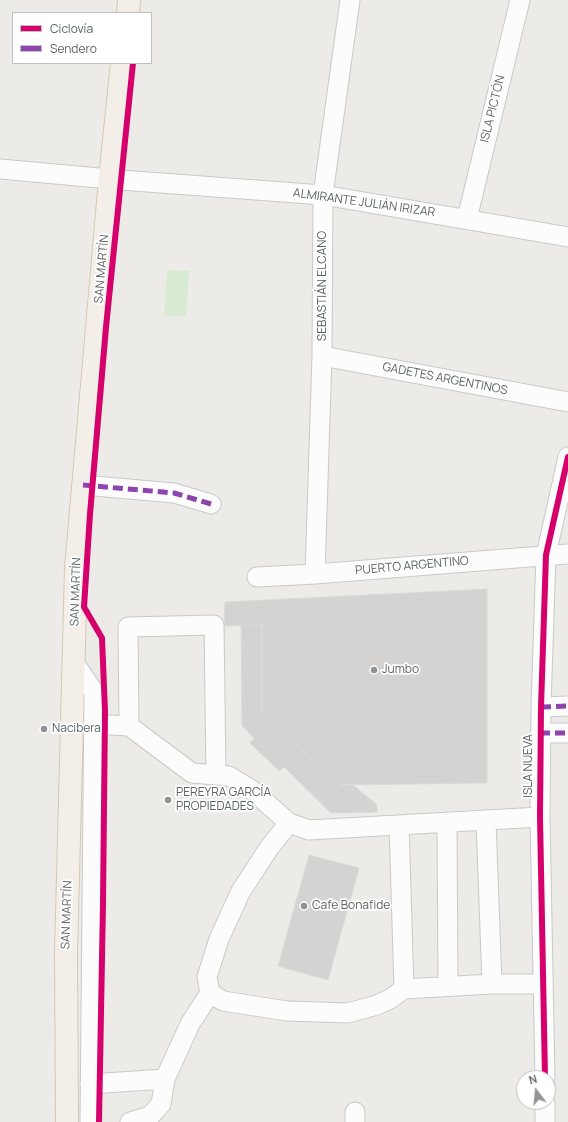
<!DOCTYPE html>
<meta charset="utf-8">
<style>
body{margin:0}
#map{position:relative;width:568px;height:1122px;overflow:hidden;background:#edebe8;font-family:Manrope,sans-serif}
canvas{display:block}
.legend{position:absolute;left:12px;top:12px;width:140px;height:52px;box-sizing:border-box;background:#fff;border:1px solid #bec1c2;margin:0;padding:5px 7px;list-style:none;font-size:12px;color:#5c6366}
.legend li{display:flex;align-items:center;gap:8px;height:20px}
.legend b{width:20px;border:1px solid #bec1c2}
.north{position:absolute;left:516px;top:1070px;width:40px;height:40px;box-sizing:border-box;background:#fff;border:1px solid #bec1c2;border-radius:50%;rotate:344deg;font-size:11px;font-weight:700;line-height:16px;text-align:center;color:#5c6366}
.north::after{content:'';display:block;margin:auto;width:14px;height:18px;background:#8f9394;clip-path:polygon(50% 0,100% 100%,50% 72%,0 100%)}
</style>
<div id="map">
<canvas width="568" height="1122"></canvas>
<ul class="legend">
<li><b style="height:5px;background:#d6006c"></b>Ciclovía</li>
<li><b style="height:5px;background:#8e44ad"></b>Sendero</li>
</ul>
<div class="north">N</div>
</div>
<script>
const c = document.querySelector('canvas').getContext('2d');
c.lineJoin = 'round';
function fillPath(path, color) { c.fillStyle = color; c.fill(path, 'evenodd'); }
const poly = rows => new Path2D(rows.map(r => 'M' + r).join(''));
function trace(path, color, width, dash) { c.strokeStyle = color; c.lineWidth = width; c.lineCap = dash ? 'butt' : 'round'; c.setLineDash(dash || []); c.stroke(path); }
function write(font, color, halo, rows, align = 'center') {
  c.font = font + ' Manrope,sans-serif'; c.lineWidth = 3.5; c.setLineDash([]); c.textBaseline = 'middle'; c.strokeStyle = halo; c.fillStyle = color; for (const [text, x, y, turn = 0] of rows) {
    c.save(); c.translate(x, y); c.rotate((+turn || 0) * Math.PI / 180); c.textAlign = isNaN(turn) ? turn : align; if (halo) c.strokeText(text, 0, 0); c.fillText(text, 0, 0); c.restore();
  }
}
fillPath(poly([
 [167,270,189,271,186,317,164,316]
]), '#d8ead1');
const building = poly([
 [487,589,487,783,340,785,262,714,262,625,224,626,225,602,487,589],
 [262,625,262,714,340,785,353,785,377,805,377,812,331,813,284,767,279,771,250,743,254,738,242,726,241,626,262,625],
 [309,855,359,868,328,980,278,966,309,855]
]);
fillPath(building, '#d5d3d1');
trace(building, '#dcdad6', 1);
const minor = poly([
 [0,169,121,180,323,195,568,237],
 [467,219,520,0],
 [322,356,568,402],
 [83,485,174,493,211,504],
 [315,574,322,356,323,195,350,0],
 [257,577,315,574,568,554],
 [73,661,94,692,90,1122],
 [541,707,568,706],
 [93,724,129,726],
 [540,733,568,733],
 [216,775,214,625,128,627,129,726,192,773,229,776,252,790,289,823,309,830,540,817],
 [486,820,492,984],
 [447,822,448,986],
 [289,823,269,848,241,891,219,939,207,977,210,993,223,1001,287,1011,348,1013,377,1005,390,999,404,989,492,984,543,984],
 [399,825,404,989],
 [545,1078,540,817,541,707,546,555,568,457],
 [90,1084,165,1079],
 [130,1122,150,1116,161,1104,165,1079,190,1024,210,993],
 [355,1122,355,1112],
 [545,1122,545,1102]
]);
const major = poly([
 [128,13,129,0],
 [67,1122,66,953,76,568,110,179,122,63]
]);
trace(minor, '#c8c9c9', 21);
trace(major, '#d6c6b4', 24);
trace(minor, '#fcfcfc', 19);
trace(major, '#f3efe8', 22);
trace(poly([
 [83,485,174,493,211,504],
 [541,707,568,706],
 [540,733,568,733]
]), '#8e44ad', 5, [10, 5]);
trace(poly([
 [545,1078,540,817,541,707,546,555,568,457],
 [99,1122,103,903,105,711,102,638,84,607,90,514,106,327,133,63]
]), '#d6006c', 6);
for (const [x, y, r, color] of [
 [374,670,4,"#8f9394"],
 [44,729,4,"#8f9394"],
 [168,800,4,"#8f9394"],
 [304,906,4,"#8f9394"]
]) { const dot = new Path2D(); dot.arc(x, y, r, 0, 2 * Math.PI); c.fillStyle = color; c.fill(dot); trace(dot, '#fff', 1.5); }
write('12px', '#5c6366', '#fff', [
 ["ISLA PICTÓN",493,109,-76],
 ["ALMIRANTE JULIÁN IRIZAR",364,203,8],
 ["SAN MARTÍN",102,269,-85],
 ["SEBASTIÁN ELCANO",323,286,-90],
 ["GADETES ARGENTINOS",445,379,11],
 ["PUERTO ARGENTINO",412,566,-5],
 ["SAN MARTÍN",76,592,-88],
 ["ISLA NUEVA",529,766,-90],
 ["SAN MARTÍN",67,915,-88]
]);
write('12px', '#5c6366', '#fff', [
 ["Jumbo",382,670],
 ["Nacibera",52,729],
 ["PEREYRA GARCÍA",176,793],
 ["PROPIEDADES",176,807],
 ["Cafe Bonafide",312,906]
], 'left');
</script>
